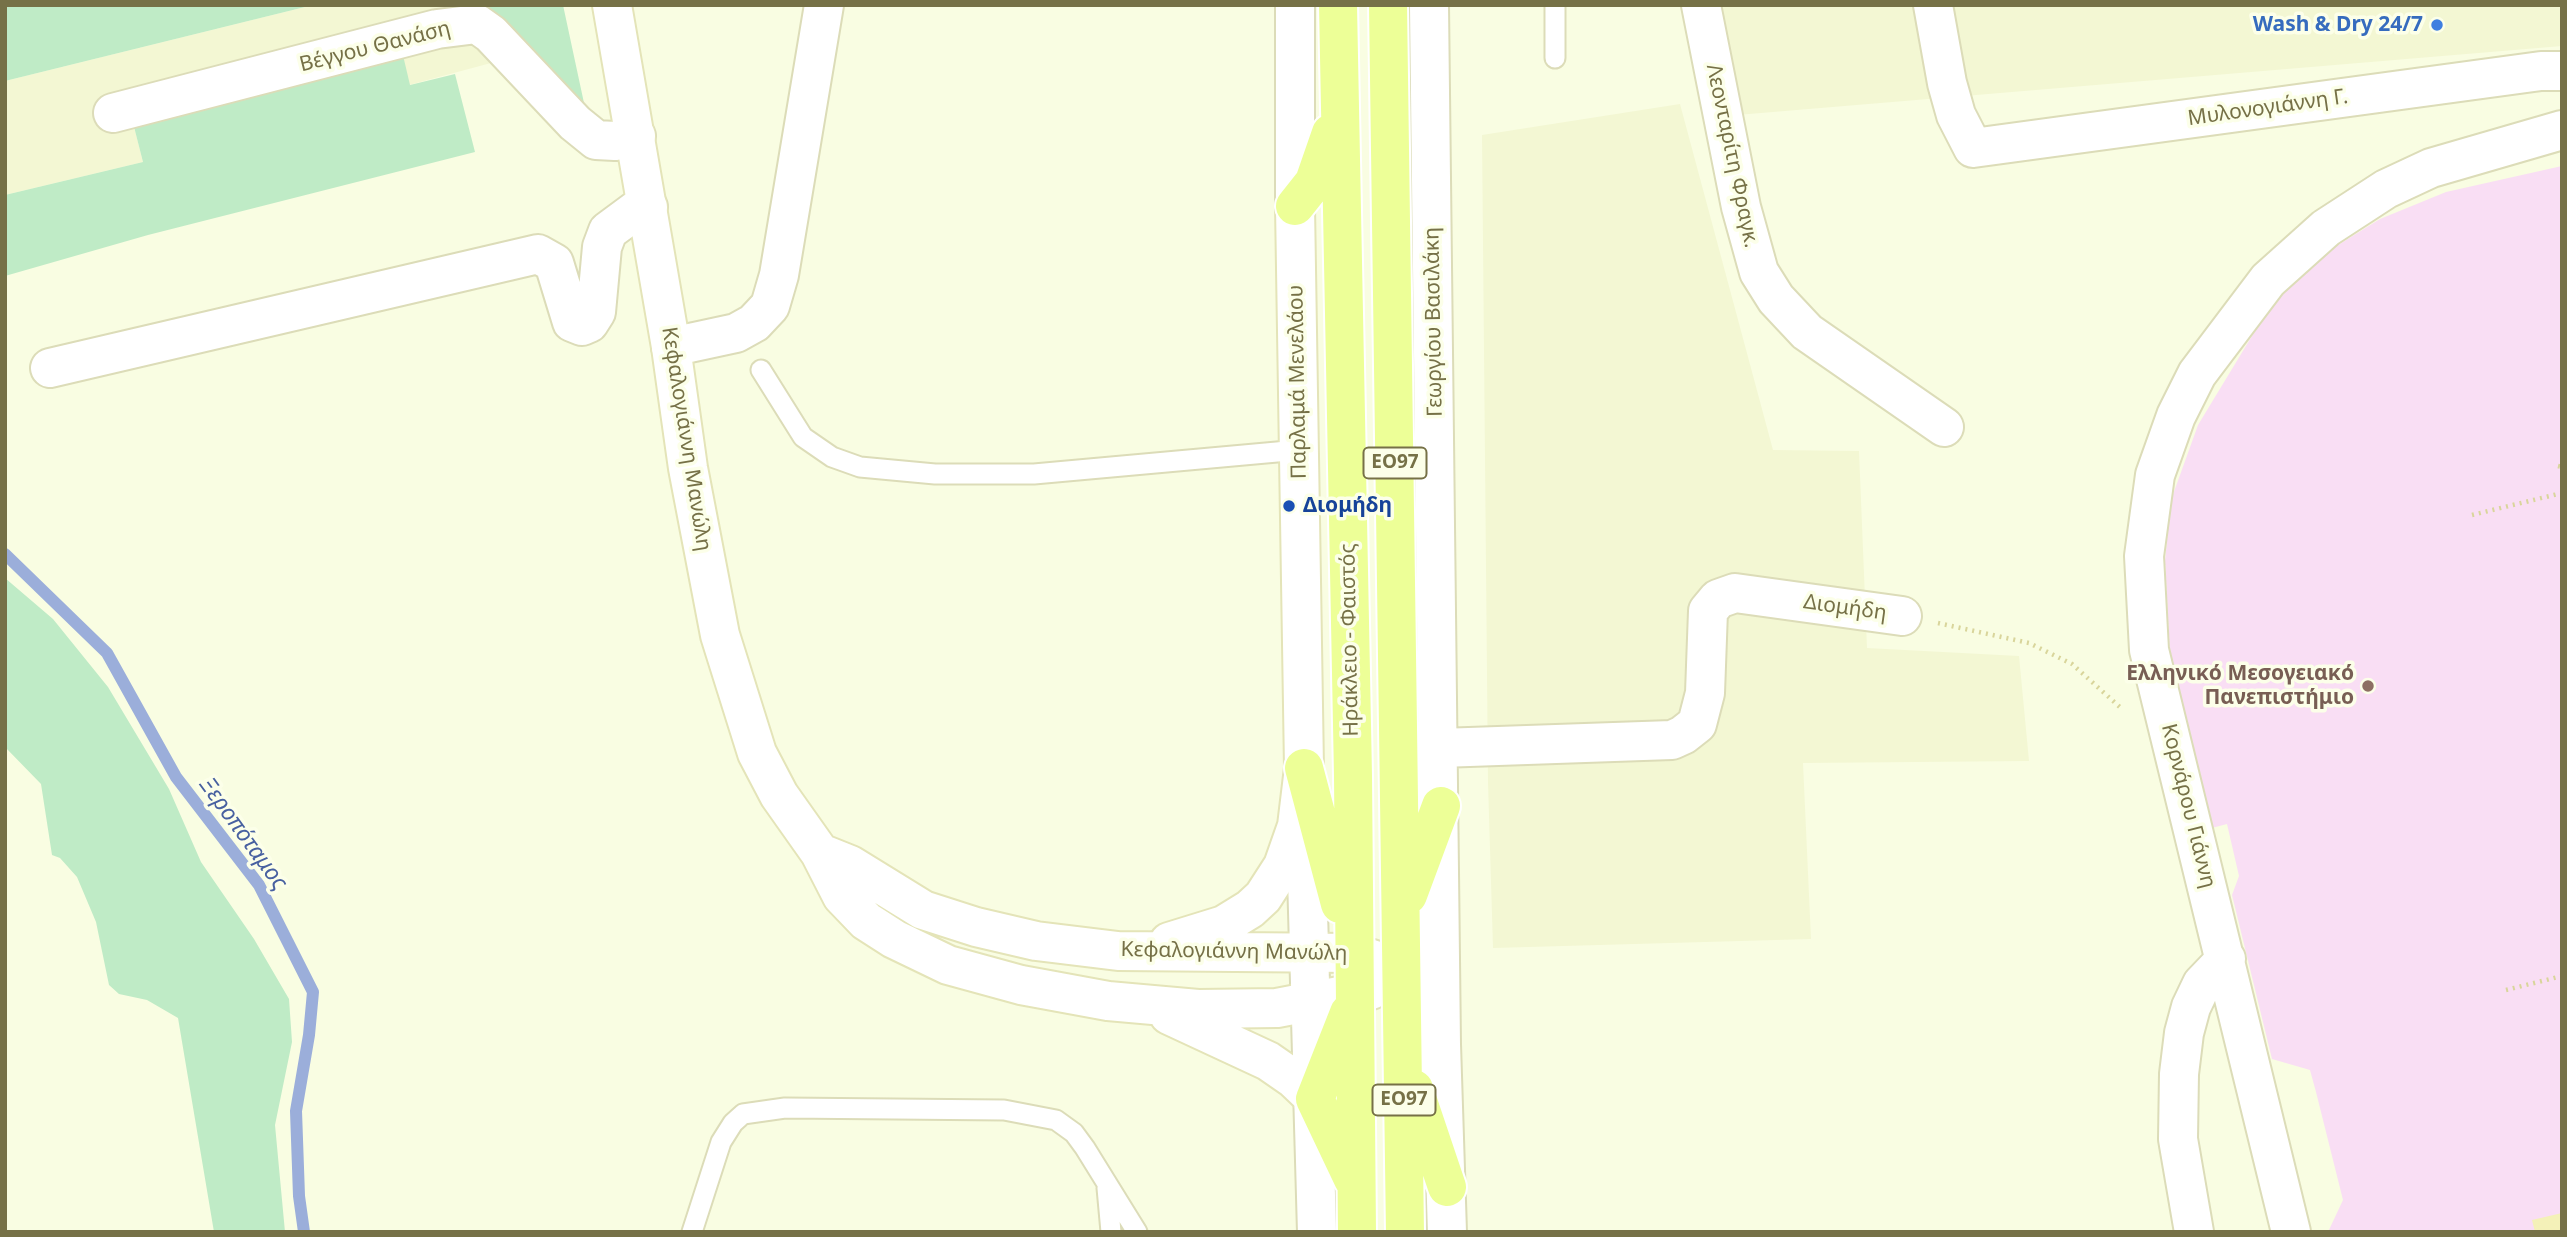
<!DOCTYPE html>
<meta charset="utf-8">
<style>
body{margin:0}
#map{position:relative;width:2567px;height:1237px;overflow:hidden;background:#f9fde2;font-family:"Noto Sans",sans-serif}
canvas{display:block}
.frame{position:absolute;inset:0;border:7px solid #767147;pointer-events:none}
</style>
<div id="map">
<canvas width="2567" height="1237"></canvas>
<div class="frame"></div>
</div>
<script>
const c = document.querySelector('canvas').getContext('2d');
c.lineJoin = 'round';
function fillPath(path, color) { c.fillStyle = color; c.fill(path, 'evenodd'); }
const poly = rows => new Path2D(rows.map(r => 'M' + r).join(''));
function trace(path, color, width, dash) { c.strokeStyle = color; c.lineWidth = width; c.lineCap = dash ? 'butt' : 'round'; c.setLineDash(dash || []); c.stroke(path); }
function write(font, color, halo, rows, align = 'center') {
  c.font = font + ' "Noto Sans",sans-serif'; c.lineWidth = 7; c.setLineDash([]); c.textBaseline = 'middle'; c.strokeStyle = halo; c.fillStyle = color; for (const [text, x, y, turn = 0] of rows) {
    c.save(); c.translate(x, y); c.rotate((+turn || 0) * Math.PI / 180); c.textAlign = isNaN(turn) ? turn : align; if (halo) c.strokeText(text, 0, 0); c.fillText(text, 0, 0); c.restore();
  }
}
fillPath(poly([
 [313,5,473,5,491,63,409,85,402,52,132,119,143,162,5,195,5,81],
 [1714,5,2562,5,2562,46,1737,115],
 [1680,104,1773,450,1859,451,1867,648,2019,656,2029,761,1803,763,1811,939,1493,948,1488,782,1482,135]
]), '#f3f7d3');
fillPath(poly([
 [2562,166,2562,1232,2328,1232,2343,1200,2316,1092,2310,1070,2272,1059,2232,895,2239,876,2227,824,2208,829,2180,719,2170,653,2165,561,2171,500,2198,425,2272,303,2307,271,2338,245,2380,219,2446,192]
]), '#f9def4');
fillPath(poly([
 [5,5,313,5,5,81],
 [482,5,563,5,587,117,563,98],
 [402,51,410,85,455,74,475,152,148,235,5,276,5,195,143,162,132,119],
 [5,578,53,619,108,687,169,789,201,862,254,939,289,999,292,1042,275,1125,285,1232,214,1232,178,1018,147,1000,119,994,109,985,96,922,77,877,60,858,52,855,41,784,5,747]
]), '#bfebc6');
trace(poly([
 [5,554,107,653,176,777,259,885,313,992,309,1035,296,1111,299,1196,304,1232]
]), '#9baeda', 12);
fillPath(poly([
 [2562,1213,2562,1232,2535,1232,2532,1220]
]), '#f4f1b8');
const service = poly([
 [1555,58,1555,5],
 [761,370,803,437,832,457,860,467,935,474,1034,474,1299,450],
 [1107,1188,1111,1232],
 [692,1232,721,1142,733,1123,743,1114,785,1108,1004,1110,1056,1120,1074,1133,1085,1148,1137,1232]
]);
const minor = poly([
 [1429,5,1441,1044,1447,1232],
 [1701,5,1741,207,1759,272,1776,299,1807,332,1944,427],
 [1933,5,1947,83,1956,115,1973,148,2541,71,2562,71],
 [113,113,437,29,477,24,491,34,575,123,596,140,615,141,636,136],
 [1295,206,1295,5],
 [671,347,736,333,754,323,770,306,779,275,824,5],
 [50,368,538,254,554,263,572,322,582,326,589,323,596,312,602,247,608,231,635,211,648,207],
 [1440,748,1672,740,1683,735,1697,724,1705,693,1708,611,1718,599,1735,593,1902,616],
 [1305,805,1317,1232],
 [2194,1232,2178,1139,2179,1074,2184,1033,2191,1007,2202,984,2226,959],
 [2291,1232,2149,650,2144,556,2155,475,2176,416,2197,374,2268,280,2326,228,2386,189,2431,168,2562,130]
]);
const secondary = poly([
 [612,5,671,347,688,468,720,635,757,753,779,795,820,853,842,896,866,921,894,939,948,965,1021,985,1108,1001,1198,1009,1277,1008,1371,990,1400,968,1353,953,1118,951,1036,941,976,927,923,910,850,865,820,853],
 [1169,942,1224,925,1250,909,1263,897,1283,866,1297,826,1304,768,1295,206],
 [1169,1015,1268,1061,1294,1079,1315,1099]
]);
const primary = poly([
 [1338,5,1353,776,1357,1232],
 [1388,5,1405,1232],
 [1295,206,1314,182,1331,133],
 [1304,768,1340,904],
 [1408,895,1441,806],
 [1349,1013,1315,1099,1353,1179],
 [1414,1089,1447,1187]
]);
trace(service, '#dcdcb8', 23);
trace(minor, '#dcdcb8', 42);
trace(secondary, '#e4e4b8', 42);
trace(primary, '#fff', 42);
trace(poly([
 [2558,466,2562,467],
 [2472,515,2562,493],
 [1938,623,2029,643,2072,664,2122,709],
 [2506,990,2562,976]
]), '#d9d59b', 4.5, [2, 5]);
trace(service, '#fff', 19);
trace(minor, '#fff', 38);
trace(secondary, '#fff', 38);
trace(primary, '#edff97', 38);
for (const [x, y, r, color] of [
 [2437,25,7,"#3f7fe0"],
 [1289,506,7,"#1a4fb4"],
 [2368,686,7,"#8d6e63"]
]) { const dot = new Path2D(); dot.arc(x, y, r, 0, 2 * Math.PI); c.fillStyle = color; c.fill(dot); trace(dot, '#fcffe9', 2.5); }
for (const [x, y, w] of [
 [1395,463,63],
 [1404,1100,63]
]) { const box = new Path2D(); box.roundRect(x - w / 2, y - 15.5, w, 31, 5); c.fillStyle = '#fcffe9'; c.fill(box); trace(box, '#767147', 2); }
write('bold 19px', '#767147', null, [
 ["ΕΟ97",1395,463],
 ["ΕΟ97",1404,1100]
]);
write('bold 21px', '#366cbe', '#fcffe9', [
 ["Wash & Dry 24/7",2423,25]
], 'right');
write('21px', '#767147', '#fcffe9', [
 ["Βέγγου Θανάση",375,47,-14],
 ["Μυλονογιάννη Γ.",2268,108,-8],
 ["Λεονταρίτη Φραγκ.",1732,156,78],
 ["Γεωργίου Βασιλάκη",1434,322,-91],
 ["Παρλαμά Μενελάου",1298,382,-91],
 ["Κεφαλογιάννη Μανώλη",686,439,81],
 ["Διομήδη",1845,608,8],
 ["Ηράκλειο - Φαιστός",1350,640,-91],
 ["Κορνάρου Γιάννη",2188,806,76],
 ["Κεφαλογιάννη Μανώλη",1234,952,1]
]);
write('bold 21px', '#164399', '#fcffe9', [
 ["Διομήδη",1303,506]
], 'left');
write('bold 21px', '#785e54', '#fcffe9', [
 ["Ελληνικό Μεσογειακό",2354,674],
 ["Πανεπιστήμιο",2354,698]
], 'right');
write('italic 23px', '#4861a0', '#fcffe9', [
 ["Ξεροπόταμος",243,834,54]
]);
</script>
